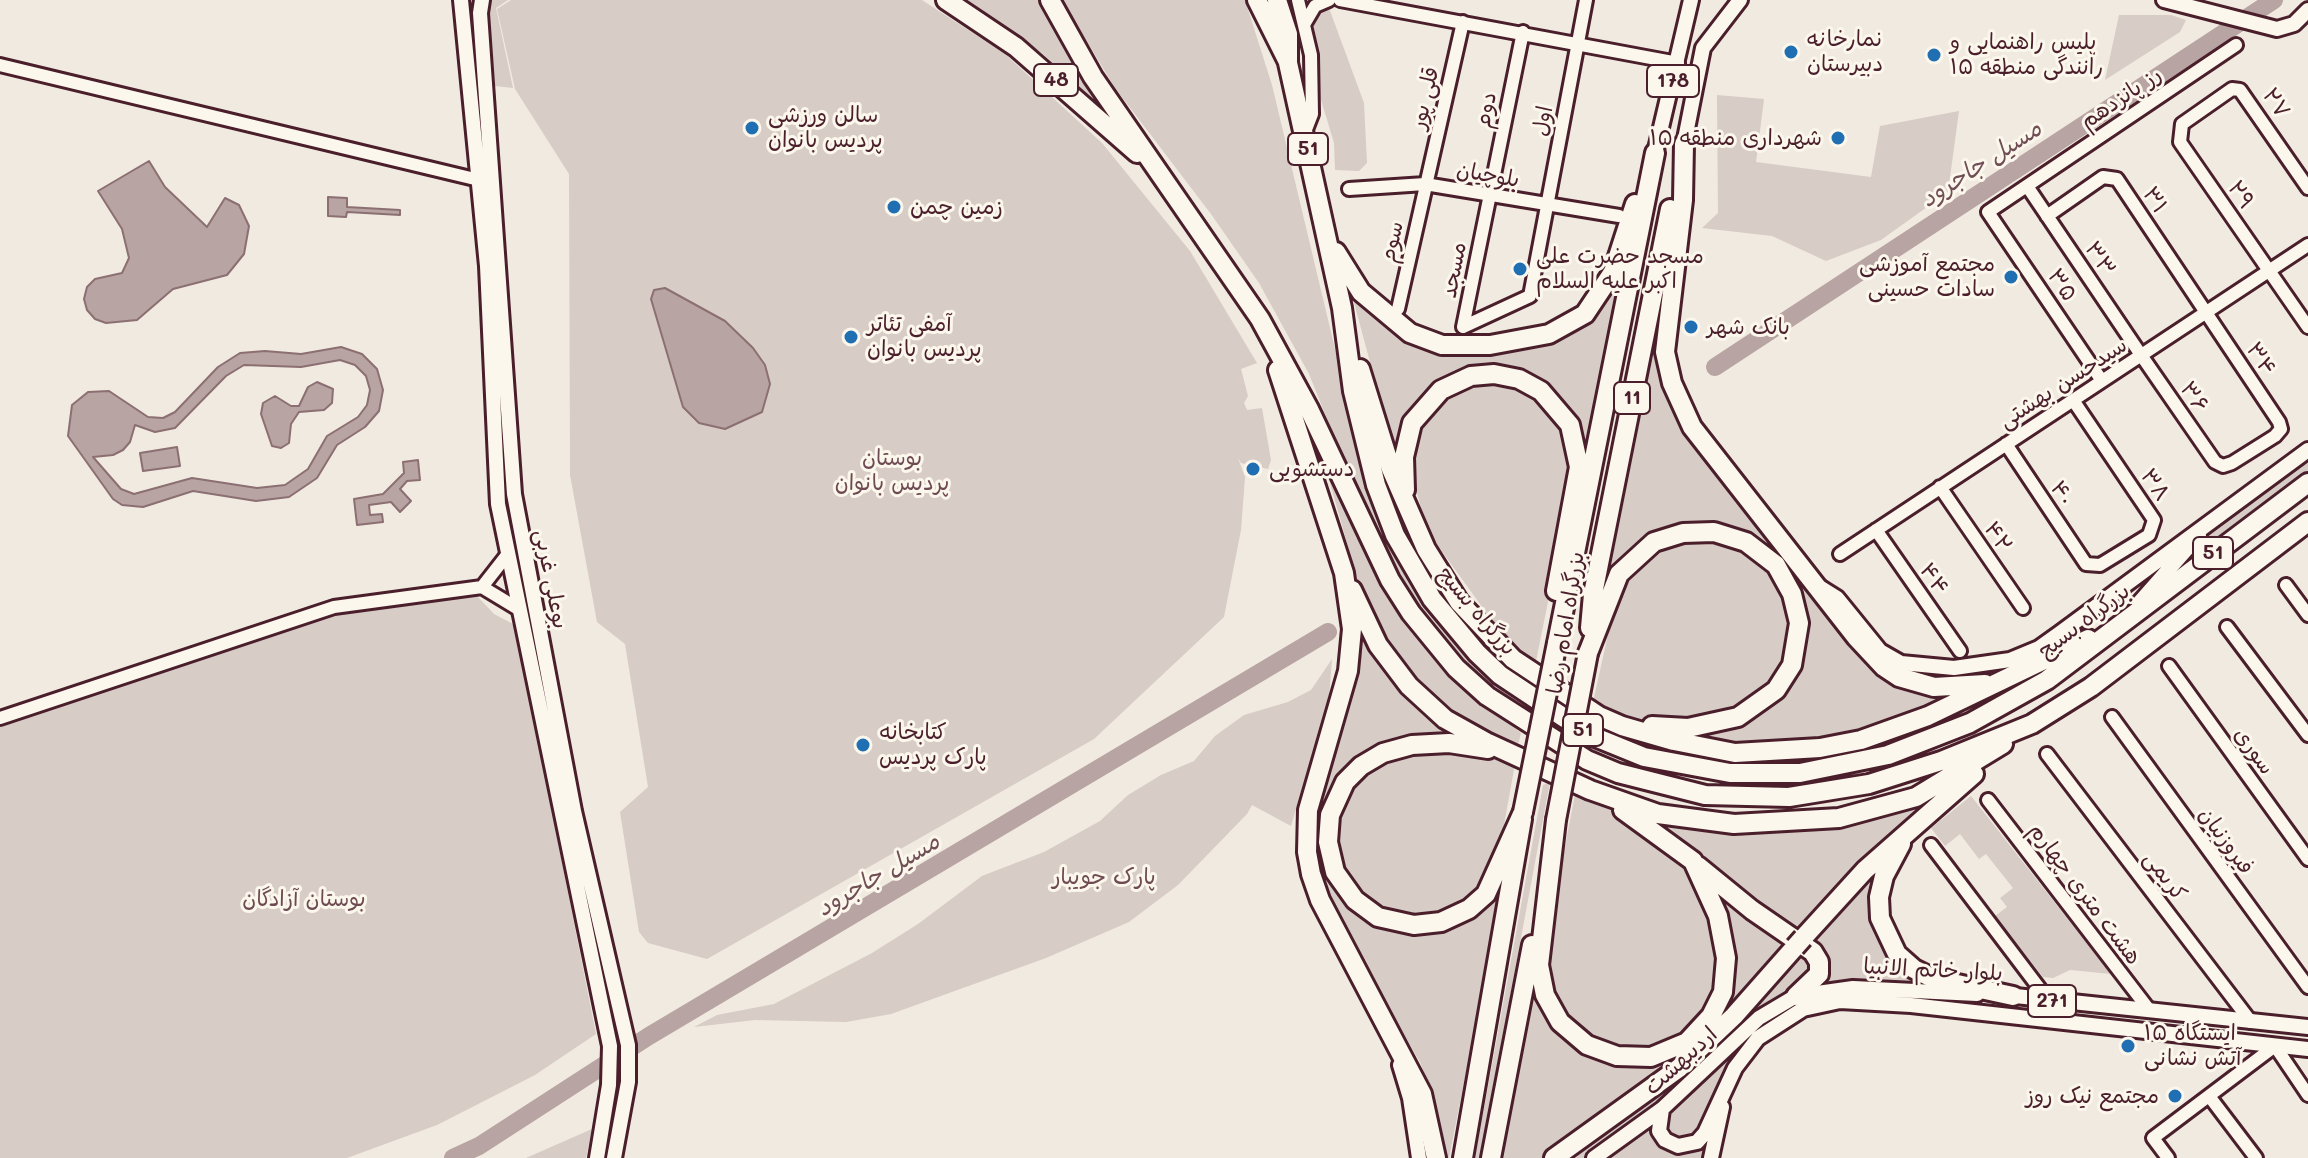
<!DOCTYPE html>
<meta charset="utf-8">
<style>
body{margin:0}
canvas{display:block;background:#f0eae0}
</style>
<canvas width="2308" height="1158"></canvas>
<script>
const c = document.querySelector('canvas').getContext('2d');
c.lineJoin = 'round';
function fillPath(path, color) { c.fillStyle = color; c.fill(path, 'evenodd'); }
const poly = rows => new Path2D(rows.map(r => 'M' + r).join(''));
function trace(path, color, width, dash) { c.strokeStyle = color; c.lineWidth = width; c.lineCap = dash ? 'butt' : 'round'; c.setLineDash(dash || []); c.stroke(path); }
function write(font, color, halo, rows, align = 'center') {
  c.font = font + ' Mali,"Playpen Sans Arabic",sans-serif'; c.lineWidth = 6; c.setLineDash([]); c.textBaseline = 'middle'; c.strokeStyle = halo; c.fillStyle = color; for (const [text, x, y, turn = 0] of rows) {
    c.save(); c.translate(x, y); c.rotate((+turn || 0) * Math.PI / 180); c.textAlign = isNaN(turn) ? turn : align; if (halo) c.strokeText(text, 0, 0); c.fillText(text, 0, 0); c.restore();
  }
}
fillPath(poly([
 [488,0,508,0,496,8,513,88,495,86],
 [511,0,922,0,1005,54,1102,143,1190,251,1257,363,1241,369,1248,396,1244,403,1247,410,1262,408,1271,460,1268,469,1241,463,1238,458,1245,477,1241,530,1224,617,1094,739,707,959,648,943,639,932,620,812,648,787,625,644,597,622,570,475,569,174,515,89,497,9],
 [968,0,1039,0,1071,60,1107,113,1042,53],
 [1062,0,1245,0,1272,85,1372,504,1413,588,1454,641,1525,710,1524,716,1477,676,1414,603,1354,486,1309,374,1259,283,1211,214,1115,88],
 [1329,8,1364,103,1367,163,1359,171,1335,170,1334,143,1318,90,1316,52,1310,26,1313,16],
 [2119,15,2171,15,2186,20,2180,32,2105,80],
 [1717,95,1764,99,1756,162,1871,177,1880,126,1959,111,1948,192,1881,240,1826,261,1772,236,1702,228,1718,213],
 [1634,236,1573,527,1582,461,1563,405,1479,371,1402,430,1399,470,1348,280,1405,338,1559,338],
 [1672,236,1665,382,1875,665,1979,689,1859,737,1738,749,1662,733,1747,718,1802,642,1769,551,1674,529,1599,603],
 [1484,379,1529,389,1552,406,1573,453,1562,533,1535,666,1501,633,1438,546,1421,508,1410,466,1409,456,1428,405],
 [1316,434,1360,537,1470,692,1521,733,1517,749,1437,702,1413,678,1390,647,1373,620,1359,585],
 [2308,456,2308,474,2166,578,2212,526],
 [1704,535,1750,550,1784,586,1793,642,1774,685,1721,717,1655,722,1621,714,1593,702,1619,585,1651,550],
 [477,596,494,614,515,625,596,1034,535,1075,437,1125,347,1158,0,1158,0,721,354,610],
 [1358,624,1480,744,1362,759,1323,844,1371,918,1457,921,1511,845,1449,1158,1445,1158,1438,1113,1421,1064,1339,921,1316,865,1312,823],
 [1332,659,1329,698,1291,826,1252,805,1247,814,1178,885,1129,922,1046,958,891,1014,846,1022,755,1020,694,1027,717,1015,774,1004,872,953,918,924,982,876,1044,852,1100,821,1128,795,1161,775,1194,761,1215,736,1244,715,1288,702,1311,690],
 [1421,749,1476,752,1515,764,1498,858,1477,896,1428,920,1371,906,1338,866,1335,814,1369,766],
 [1958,781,1799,936,1652,820,1731,832,1760,830],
 [1550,782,1480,1158,1475,1158,1543,785],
 [1576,789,1632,821,1678,860,1707,905,1722,964,1710,1009,1669,1046,1618,1052,1567,1024,1547,986,1547,940],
 [1971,796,2111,974,2070,970,2053,978,2043,977,1995,916,2007,907,2000,898,2013,888,1986,854,1979,859,1960,834,1945,846,1931,828],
 [1888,856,1874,920,1941,988,1848,983,1813,986,1827,975,1829,962,1824,953,1805,941],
 [1710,888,1792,944,1701,1042,1545,1158,1500,1158,1533,969,1567,1037,1660,1060,1723,1004],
 [1801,946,1815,969,1754,1015,1667,1097,1584,1158,1564,1158,1673,1078],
 [1742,1041,1745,1044,1717,1086,1702,1128,1692,1138,1680,1141,1666,1132,1670,1115],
 [1653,1125,1656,1141,1665,1150,1679,1153,1699,1149,1709,1138,1707,1158,1606,1158],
 [592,1129,586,1158,526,1158]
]), '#d8ccc6');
const water = poly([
 [149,161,165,187,207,227,225,198,239,205,249,226,244,254,227,275,173,289,137,320,106,323,95,319,87,310,84,299,87,287,95,279,122,273,129,258,122,229,98,191,149,161],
 [328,197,347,198,347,207,400,210,400,215,347,212,346,217,328,216,328,197],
 [665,288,725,321,753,348,765,365,770,384,762,412,725,429,699,423,683,407,651,299,654,290,665,288],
 [341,347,362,354,377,369,383,390,379,411,365,427,337,445,317,478,289,497,256,501,193,491,143,507,122,505,113,499,68,436,72,405,88,392,109,391,148,417,163,418,175,412,218,367,240,353,265,351,301,354,341,347],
 [340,360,355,365,366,376,370,390,367,405,358,417,327,436,308,469,285,485,257,488,192,478,134,494,121,489,93,457,113,455,123,450,130,442,135,425,155,432,175,428,226,376,244,365,301,367,340,360],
 [317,382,333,389,332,403,324,410,299,412,291,424,289,443,281,448,272,446,261,414,263,403,275,396,291,406,299,406,308,387,317,382],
 [177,447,180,466,143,471,140,453,177,447],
 [418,460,420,480,407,481,400,489,411,501,400,512,391,502,369,505,370,515,382,514,383,522,357,525,354,499,383,494,404,473,403,462,418,460]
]);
fillPath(water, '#b8a4a2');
trace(water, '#8c6f72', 2);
trace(poly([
 [1715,367,2274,0],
 [453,1158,479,1146,649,1036,1328,632]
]), '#b8a4a2', 18);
const minor = poly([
 [1298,0,1311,55,1312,114,1305,132],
 [1340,0,1678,63],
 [1305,23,1315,6,1329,0],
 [1523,32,1463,327,1530,296,1586,0],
 [0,65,479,180],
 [2027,186,2141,355,2215,462,2223,466,2232,463,2275,436,2281,429,2279,422,2117,179,2103,177,2047,216],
 [2308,188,2240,90,2232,89,2182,124,2180,142,2308,327],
 [1349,189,1425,184,1619,216],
 [1398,309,1463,22],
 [2102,381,1988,212,2236,45],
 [2006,444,2086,564,2100,565,2149,535,2154,520,2073,400],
 [1940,487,2023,608],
 [1876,530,1960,651],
 [1840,554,2308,245],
 [2286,585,2308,615],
 [482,587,507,555],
 [2227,627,2308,735],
 [2169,666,2308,859],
 [2112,717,2308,987],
 [0,718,334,607,482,587,520,610],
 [2047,754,2251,1022],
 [1988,800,2150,1011],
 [1931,845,2049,1001],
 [2209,1096,2256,1158],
 [2168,1158,2153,1138,2275,1046,2308,1095]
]);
const major = poly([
 [461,0,487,266,498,504,610,1046,609,1085,597,1158],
 [482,0,480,13,514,494,574,811,628,1045,628,1082,614,1158],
 [2164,0,2277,29,2294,24,2308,10],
 [1684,144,1703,48,1740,0],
 [1655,153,1691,0],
 [1821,588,1837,598,1880,651,1901,663,1954,668,2010,660,2039,648,2060,633,2308,450],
 [2139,603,2199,535],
 [2006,995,2308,1027],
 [1400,1065,1410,1098,1419,1158],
 [1662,1109,1659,1131,1665,1140,1678,1146,1697,1142,1705,1133,1735,1068,1758,1038,1803,1009,1840,1001,1911,1005,2308,1049],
 [1594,1158,1662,1109,1759,1018,1796,996,1853,988,1977,994],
 [1711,1158,1722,1107]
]);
const highway = poly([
 [946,0,1016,47,1137,153],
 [1050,0,1093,77,1260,319,1309,409,1390,580,1411,613,1456,668,1487,696,1587,760,1618,773,1705,795,1789,797,1869,784,1941,761,2032,724,2091,687,2308,522],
 [1257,0,1287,60],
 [1277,0,1288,34,1288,63,1342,308,1353,391,1376,485,1395,535,1432,599,1477,653,1500,675,1590,735,1644,757,1730,773,1800,773,1888,755,1970,723,2047,680,2308,483],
 [1684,144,1683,200,1665,352,1672,383,1692,427,1856,637,1884,667,1899,677,1934,687,1985,684],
 [1336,252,1361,292,1410,333,1442,345,1490,345,1549,334,1585,314,1613,272,1635,204],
 [1360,369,1391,469,1426,549,1459,602,1513,659,1599,716,1622,726,1674,741,1735,753,1820,748,1861,740,1928,716,2088,639],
 [1278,370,1344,573,1352,629,1348,671,1308,810,1307,852,1311,874,1320,900,1422,1094,1436,1158],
 [1405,490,1404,457,1412,423,1441,390,1471,376,1494,374,1519,379,1541,391,1570,425,1579,467,1556,591],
 [1352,590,1378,645,1409,686,1445,719,1488,743,1590,790,1658,814,1734,824,1839,818,1916,797,2003,744],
 [1590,628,1593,594,1670,209],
 [1557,643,1655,153],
 [1588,653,1619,574,1654,542,1683,533,1714,532,1746,542,1776,565,1792,594,1799,623,1792,665,1776,690,1738,717,1688,728,1652,726],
 [1488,749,1449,743,1412,745,1383,753,1361,766,1345,782,1330,815,1328,842,1335,872,1355,900,1378,917,1414,925,1441,922,1469,909,1486,894,1523,812],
 [1556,820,1539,965,1545,995,1560,1022,1587,1045,1617,1056,1651,1057,1687,1042,1711,1016,1723,992,1726,958,1718,916,1693,861,1623,810],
 [1901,844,1884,876,1879,897,1880,918,1897,954,1914,969,1934,979,2013,996],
 [1698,866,1752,910,1813,952,1819,962,1819,974,1796,996],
 [1803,938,1865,870,1974,774],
 [1463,1158,1522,819],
 [1491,1158,1532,945],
 [1554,1158,1679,1068,1734,1016,1795,947]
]);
trace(minor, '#4a1f2b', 18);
trace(major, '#4a1f2b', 20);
trace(highway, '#4a1f2b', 24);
trace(minor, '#fbf7ec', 12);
trace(major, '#fbf7ec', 14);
trace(highway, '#fbf7ec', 18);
const highwayBridge = poly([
 [1523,812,1557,643],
 [1556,820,1588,653],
 [1795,947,1803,938]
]);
trace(highwayBridge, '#4a1f2b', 24, []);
trace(highwayBridge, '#fbf7ec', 18);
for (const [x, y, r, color] of [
 [1791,52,8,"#1f6fb2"],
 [1934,55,8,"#1f6fb2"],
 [752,128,8,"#1f6fb2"],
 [1838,138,8,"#1f6fb2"],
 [894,207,8,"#1f6fb2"],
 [1520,269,8,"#1f6fb2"],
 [2011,277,8,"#1f6fb2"],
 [1691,327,8,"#1f6fb2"],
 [851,337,8,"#1f6fb2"],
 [1253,469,8,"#1f6fb2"],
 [863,745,8,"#1f6fb2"],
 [2128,1046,8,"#1f6fb2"],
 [2175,1096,8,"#1f6fb2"]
]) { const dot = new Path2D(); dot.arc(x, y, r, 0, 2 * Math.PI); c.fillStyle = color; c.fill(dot); trace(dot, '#fbf7ec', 3); }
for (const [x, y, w] of [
 [1056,80,44],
 [1673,81,52],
 [1308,149,40],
 [1632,398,36],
 [2213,553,40],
 [1583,730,40],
 [2052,1001,48]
]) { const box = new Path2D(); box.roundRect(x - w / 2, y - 16, w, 32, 6); c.fillStyle = '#fbf7ec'; c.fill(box); trace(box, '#4a1f2b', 2); }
write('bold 20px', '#4a1f2b', null, [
 ["48",1056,80],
 ["178",1673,81],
 ["51",1308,149],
 ["11",1632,398],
 ["51",2213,553],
 ["51",1583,730],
 ["271",2052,1001]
]);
write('22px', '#4a1f2b', '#fbf7ec', [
 ["نمارخانه",1807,39],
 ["دبیرستان",1807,64],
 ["پلیس راهنمایی و",1950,42],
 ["رانندگی منطقه ۱۵",1950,67],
 ["سالن ورزشی",768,115],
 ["پردیس بانوان",768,140],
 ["شهرداری منطقه ۱۵",1822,138,"right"],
 ["زمین چمن",910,207],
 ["مسجد حضرت علی",1536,256],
 ["اکبر علیه السلام",1536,281],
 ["مجتمع آموزشی",1995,264,"right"],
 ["سادات حسینی",1995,289,"right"],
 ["آمفی تئاتر",867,324],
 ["پردیس بانوان",867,349],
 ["بانک شهر",1707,327],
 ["دستشویی",1269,469],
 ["کتابخانه",879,732],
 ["پارک پردیس",879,757],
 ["ایستگاه ۱۵",2144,1033],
 ["آتش نشانی",2144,1058],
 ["مجتمع نیک‌ روز",2159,1096,"right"]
], 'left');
write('22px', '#4a1f2b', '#fbf7ec', [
 ["قلی پور",1425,98,-77],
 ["رز پانزدهم",2121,98,-34],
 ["۲۷",2276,103,56],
 ["دوم",1486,110,-78],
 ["اول",1543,121,-79],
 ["بلوچیان",1488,175,10],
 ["۲۹",2241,195,56],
 ["۳۱",2155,200,57],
 ["سوم",1392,242,-78],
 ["۳۳",2100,259,56],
 ["مسجد",1454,270,-79],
 ["۳۵",2062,285,56],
 ["۳۴",2261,359,56],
 ["سیدحسن بهشتی",2063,383,-33],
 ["۳۶",2194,397,55],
 ["۳۸",2155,485,56],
 ["۴۰",2062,493,56],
 ["۴۲",1998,537,56],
 ["بوعلی غربی",551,579,79],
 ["۴۴",1934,579,55],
 ["بزرگراه بسیج",1477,611,50],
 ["بزرگراه بسیج",2084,621,-37],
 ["بزرگراه امام رضا",1566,623,-81],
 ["سوری",2254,751,54],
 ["فیروزنیان",2226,841,54],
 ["کریمی",2165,876,53],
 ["هشت متری چهارم",2085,894,53],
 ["بلوار خاتم الانبیا",1933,970,3],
 ["اردیبهشت",1681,1061,-42]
]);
write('22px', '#6e4a52', '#fbf7ec', [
 ["بوستان",892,458],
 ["پردیس بانوان",892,483],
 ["پارک جویبار",1104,877],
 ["بوستان آزادگان",304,899]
]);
write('italic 24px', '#704e55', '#fbf7ec', [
 ["مسیل جاجرود",1981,164,-33],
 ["مسیل جاجرود",878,875,-31]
]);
</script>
